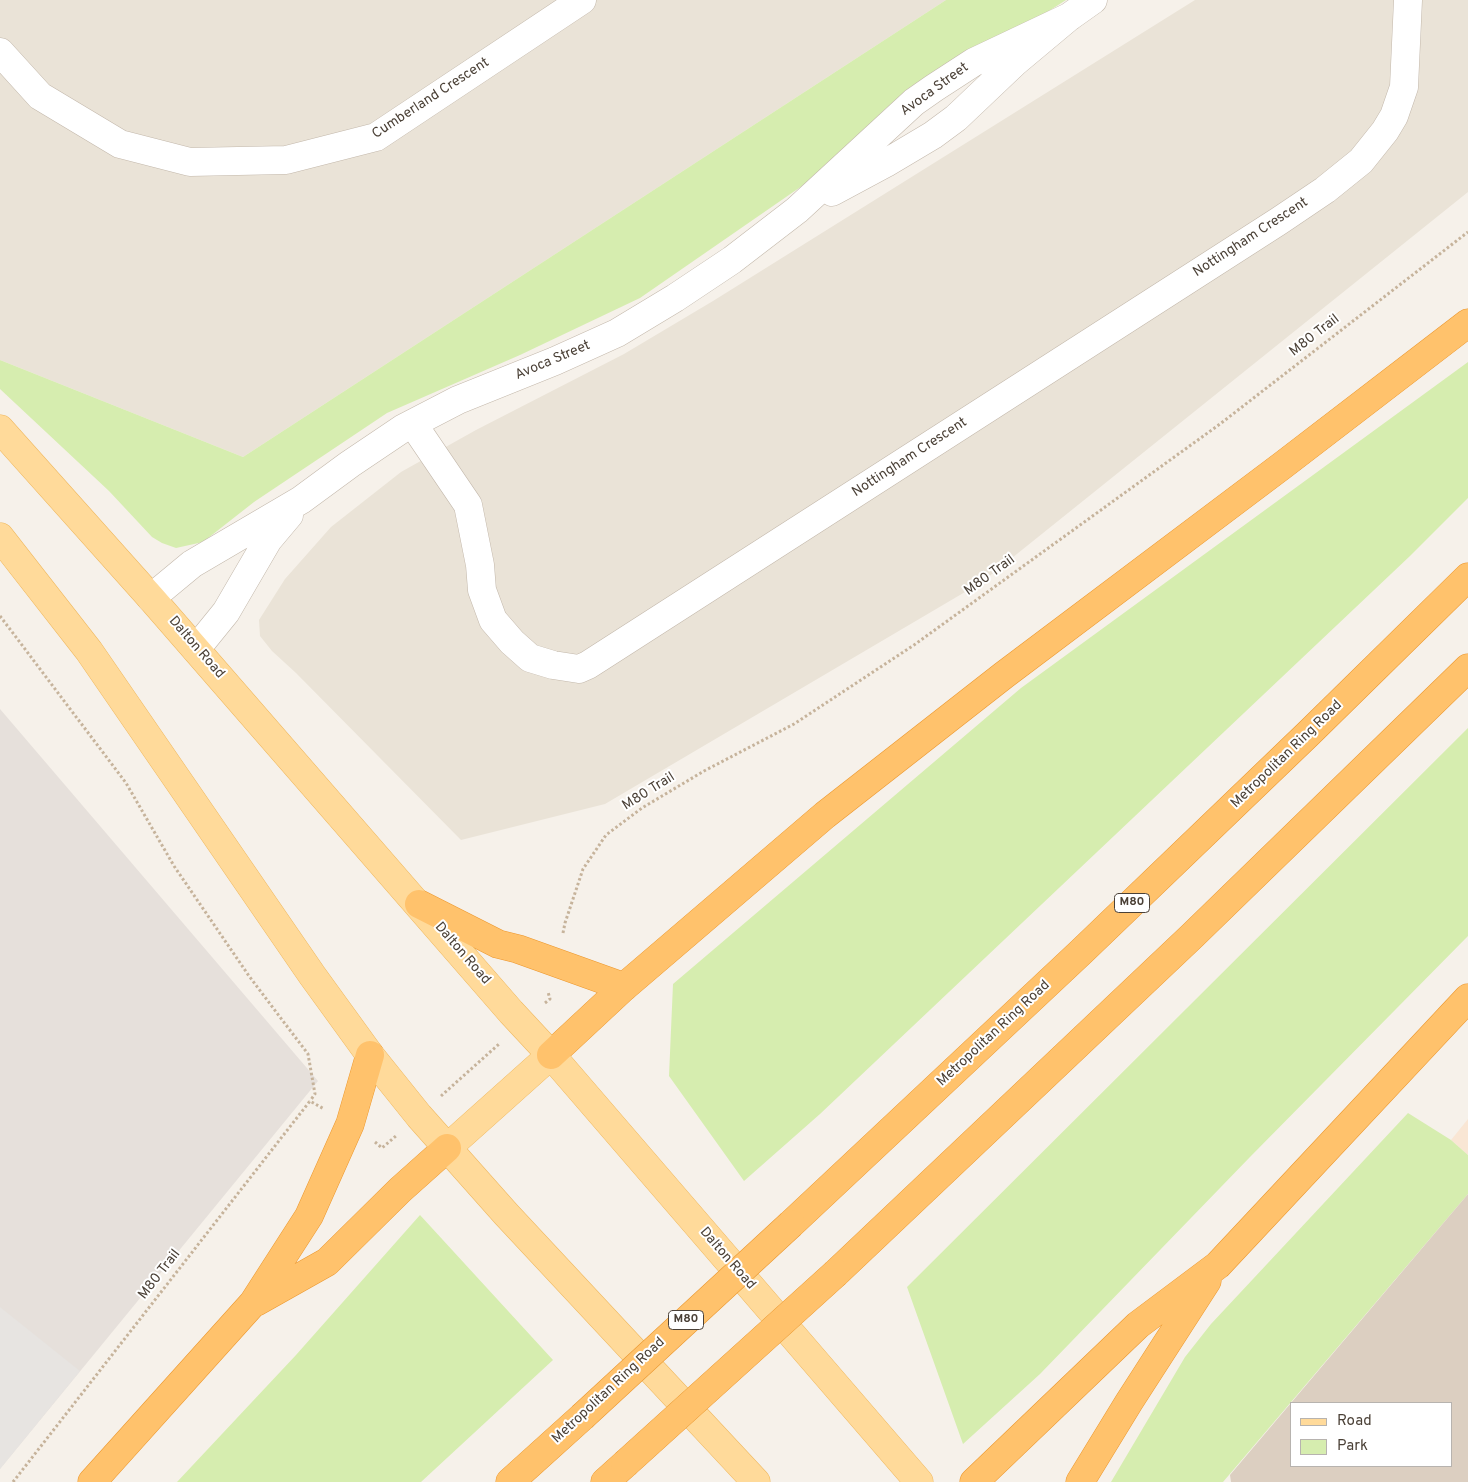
<!DOCTYPE html>
<style>
body{margin:0}
#map{position:relative;width:1468px;height:1482px;overflow:hidden;background:#f6f1ea;font-family:Overpass,sans-serif}
canvas{display:block}
.legend{position:absolute;left:1290px;top:1402px;width:162px;height:65px;box-sizing:border-box;background:#fff;border:1px solid #b7b3af;margin:0;padding:6px 9px;list-style:none;font-size:15px;color:#4b4137}
.legend li{display:flex;align-items:center;gap:10px;height:25px}
.legend b{width:25px;border:1px solid #b7b3af}
</style>
<div id="map">
<canvas width="1468" height="1482"></canvas>
<ul class="legend">
<li><b style="height:6px;background:#ffda9a"></b>Road</li>
<li><b style="height:14px;background:#d6edaf"></b>Park</li>
</ul>
</div>
<script>
const c = document.querySelector('canvas').getContext('2d');
c.lineJoin = 'round';
function fillPath(path, color) { c.fillStyle = color; c.fill(path, 'evenodd'); }
const poly = rows => new Path2D(rows.map(r => 'M' + r).join(''));
function trace(path, color, width, dash) { c.strokeStyle = color; c.lineWidth = width; c.lineCap = dash ? 'butt' : 'round'; c.setLineDash(dash || []); c.stroke(path); }
function write(font, color, halo, rows, align = 'center') {
  c.font = font + ' Overpass,sans-serif'; c.lineWidth = 4; c.setLineDash([]); c.textBaseline = 'middle'; c.strokeStyle = halo; c.fillStyle = color; for (const [text, x, y, turn = 0] of rows) {
    c.save(); c.translate(x, y); c.rotate((+turn || 0) * Math.PI / 180); c.textAlign = isNaN(turn) ? turn : align; if (halo) c.strokeText(text, 0, 0); c.fillText(text, 0, 0); c.restore();
  }
}
fillPath(poly([
 [0,0,946,0,243,457,0,360],
 [1195,0,1468,0,1468,192,982,582,605,804,461,840,296,673,272,651,260,636,259,620,285,579,331,527,401,472,476,430,624,354,713,301]
]), '#eae3d7');
fillPath(poly([
 [1468,1119,1468,1155,1451,1140]
]), '#f9e6d4');
fillPath(poly([
 [0,709,318,1081,0,1469]
]), '#e6e0db');
fillPath(poly([
 [946,0,1066,0,1041,16,941,67,885,109,841,159,640,298,520,355,387,413,254,502,203,542,176,548,162,543,152,537,109,491,0,389,0,360,243,457],
 [1468,362,1468,498,1410,556,820,1114,744,1181,669,1076,673,984,1021,688],
 [1468,728,1468,936,1250,1157,1040,1374,963,1444,907,1287],
 [1408,1113,1451,1140,1468,1155,1468,1194,1223,1482,1111,1482,1185,1357,1211,1324],
 [420,1215,553,1360,421,1482,177,1482,296,1355]
]), '#d6edaf');
fillPath(poly([
 [0,1307,80,1371,0,1469]
]), '#e7e4e1');
fillPath(poly([
 [1468,1194,1468,1482,1231,1482,1230,1475],
 [1292,1403,1452,1403,1452,1466,1292,1466]
]), '#dccfc1');
const minor = poly([
 [0,52,40,96,120,144,190,162,286,160,376,137,582,0],
 [832,192,886,163,933,135,956,118,1014,63,1069,17,1093,0],
 [413,424,468,505,480,565,482,590,493,620,512,642,530,658,553,665,579,669,588,665,1279,221,1325,190,1361,161,1385,131,1394,116,1404,87,1408,0],
 [151,598,192,564,301,500,350,464,402,429,458,400,555,361,617,333,675,298,732,260,797,210,914,102,934,88,974,62,1069,17],
 [196,649,226,612,268,540,289,515]
]);
const primary = poly([
 [0,429,151,598,511,1012,551,1055,919,1482],
 [0,537,89,651,312,975,370,1055,419,1116,506,1214,756,1482],
 [447,1148,551,1055]
]);
const motorway = poly([
 [419,904,498,944,518,949,624,987],
 [551,1055,624,987,825,815,1004,675,1283,465,1468,323],
 [791,1224,1081,952,1309,733,1468,577],
 [836,1273,1192,936,1468,668],
 [256,1302,327,1262,400,1190,447,1148],
 [92,1482,253,1303,309,1216,350,1124,370,1055],
 [510,1482,582,1417],
 [605,1482,625,1464],
 [974,1482,1138,1325,1218,1265,1468,998],
 [1080,1482,1129,1402,1207,1281]
]);
trace(minor, '#c3b8ab', 29);
trace(primary, '#efb85f', 29);
trace(motorway, '#eb972e', 29);
trace(poly([
 [0,616,126,783,174,866,249,976,308,1054,315,1094,310,1101],
 [563,933,565,923,583,869,606,835,642,808,704,771,794,724,914,645,1220,424,1468,232],
 [545,1003,550,999,548,992],
 [441,1096,499,1044],
 [375,1142,382,1148,397,1135],
 [13,1482,310,1101,324,1109]
]), '#c6b39b', 3, [2.5, 2.5]);
trace(minor, '#fff', 28);
trace(primary, '#ffda9a', 28);
trace(motorway, '#ffc26c', 28);
const motorwayBridge = poly([
 [582,1417,791,1224],
 [625,1464,836,1273]
]);
trace(motorwayBridge, '#eb972e', 29, []);
trace(motorwayBridge, '#ffc26c', 28);
for (const [x, y, w] of [
 [1132,903,35],
 [686,1320,35]
]) { const box = new Path2D(); box.roundRect(x - w / 2, y - 9.5, w, 19, 4); c.fillStyle = '#fff'; c.fill(box); trace(box, '#4b4137', 1); }
write('bold 12px', '#4b4137', null, [
 ["M80",1132,903],
 ["M80",686,1320]
]);
write('14px', '#4b4137', '#fff', [
 ["Avoca Street",935,90,-36],
 ["Cumberland Crescent",431,99,-33],
 ["Nottingham Crescent",1251,238,-33],
 ["M80 Trail",1315,336,-38],
 ["Avoca Street",553,361,-23],
 ["Nottingham Crescent",910,458,-33],
 ["M80 Trail",990,576,-36],
 ["Dalton Road",196,648,49],
 ["Metropolitan Ring Road",1287,755,-44],
 ["M80 Trail",649,792,-32],
 ["Dalton Road",462,954,49],
 ["Metropolitan Ring Road",994,1034,-43],
 ["Dalton Road",727,1259,49],
 ["M80 Trail",160,1275,-52],
 ["Metropolitan Ring Road",609,1391,-43]
]);
</script>
